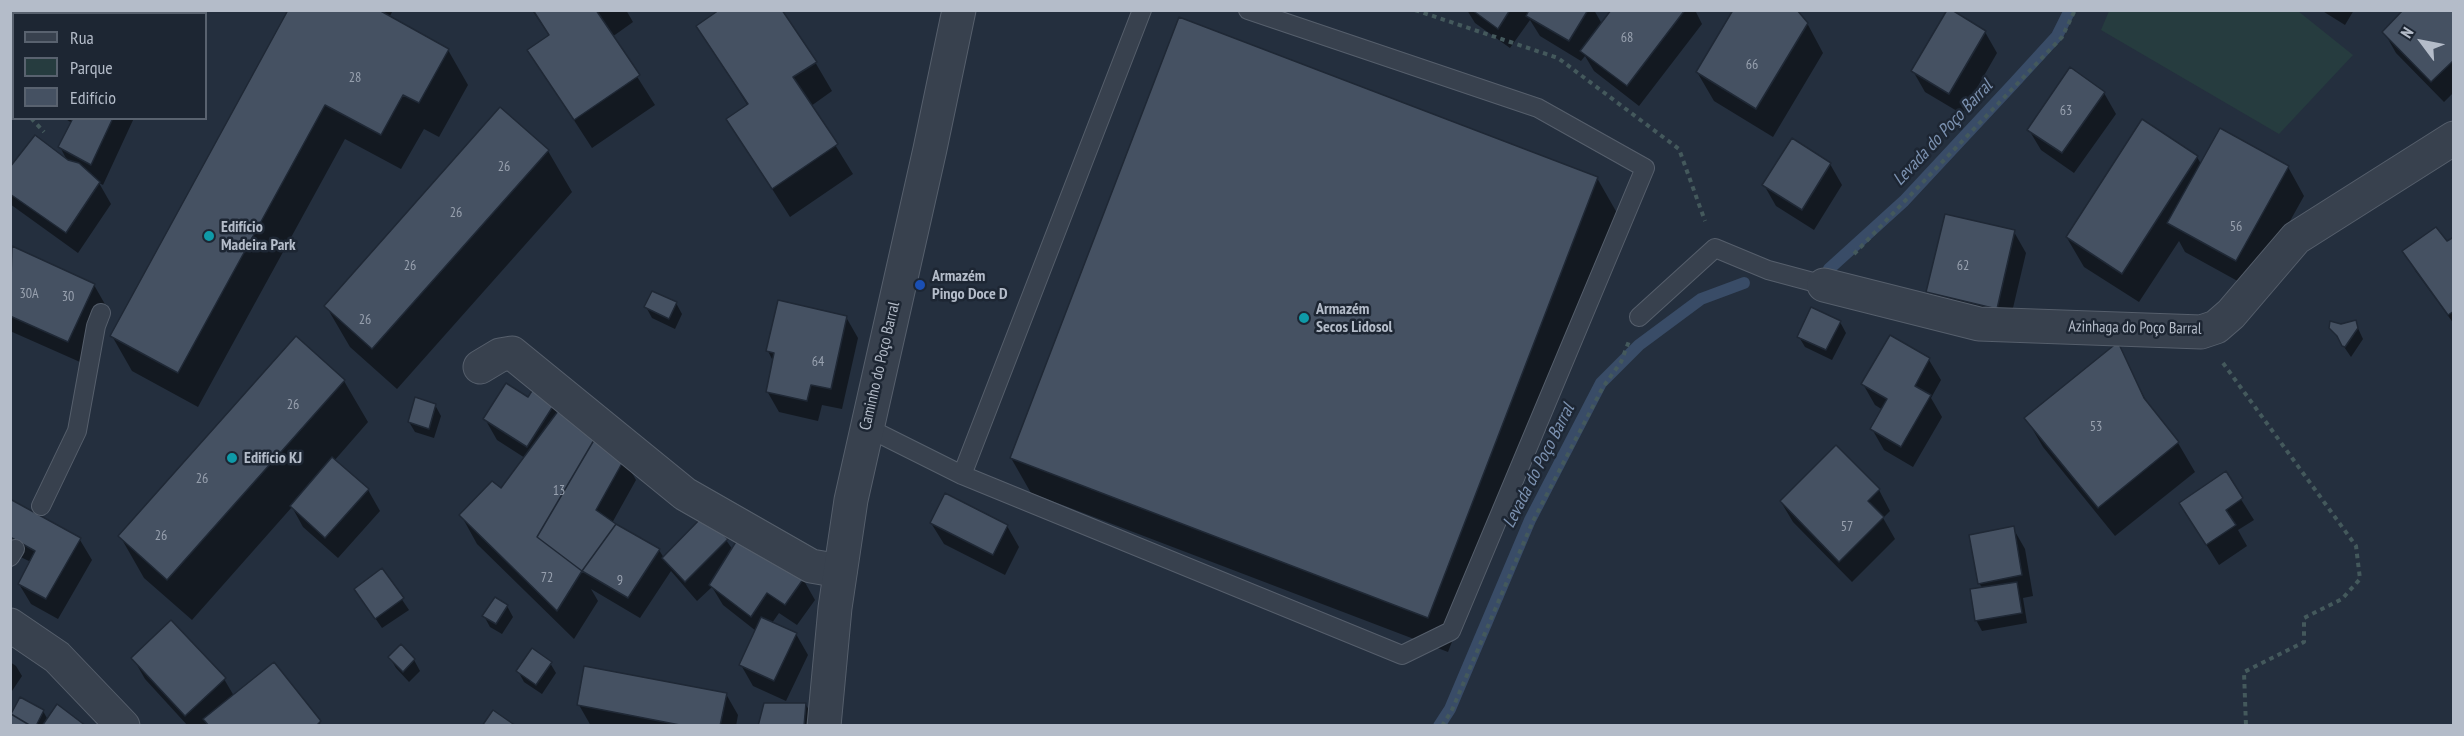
<!DOCTYPE html>
<meta charset="utf-8">
<style>
body{margin:0}
#map{position:relative;width:2464px;height:736px;overflow:hidden;background:#242f3e;font-family:"PT Sans Narrow",sans-serif}
canvas{display:block}
.frame{position:absolute;inset:0;border:12px solid #b4bcc9;pointer-events:none}
.legend{position:absolute;left:12px;top:12px;width:195px;height:108px;box-sizing:border-box;background:#1d2633;border:2px solid #59626f;margin:0;padding:8px 10px;list-style:none;font-size:18px;color:#b4bcc9}
.legend li{display:flex;align-items:center;gap:12px;height:30px}
.legend b{width:30px;border:2px solid #59626f}
.north{position:absolute;left:2392px;top:12px;width:60px;height:60px;-webkit-text-stroke:4px #1d2633;paint-order:stroke;rotate:302deg;font-size:16px;font-weight:700;line-height:24px;text-align:center;color:#b4bcc9}
.north::after{content:'';display:block;margin:auto;width:21px;height:27px;background:#b4bcc9;clip-path:polygon(50% 0,100% 100%,50% 72%,0 100%)}
</style>
<div id="map">
<canvas width="2464" height="736"></canvas>
<div class="frame"></div>
<ul class="legend">
<li><b style="height:8px;background:#38414e"></b>Rua</li>
<li><b style="height:16px;background:#263c3f"></b>Parque</li>
<li><b style="height:16px;background:#455162"></b>Edifício</li>
</ul>
<div class="north">N</div>
</div>
<script>
const c = document.querySelector('canvas').getContext('2d');
c.lineJoin = 'round';
function fillPath(path, color) { c.fillStyle = color; c.fill(path, 'evenodd'); }
const poly = rows => new Path2D(rows.map(r => 'M' + r).join(''));
function trace(path, color, width, dash) { c.strokeStyle = color; c.lineWidth = width; c.lineCap = dash ? 'butt' : 'round'; c.setLineDash(dash || []); c.stroke(path); }
function write(font, color, halo, rows, align = 'center') {
  c.font = font + ' "PT Sans Narrow",sans-serif'; c.lineWidth = 5; c.setLineDash([]); c.textBaseline = 'middle'; c.strokeStyle = halo; c.fillStyle = color; for (const [text, x, y, turn = 0] of rows) {
    c.save(); c.translate(x, y); c.rotate((+turn || 0) * Math.PI / 180); c.textAlign = isNaN(turn) ? turn : align; if (halo) c.strokeText(text, 0, 0); c.fillText(text, 0, 0); c.restore();
  }
}
fillPath(poly([
 [2109,11,2298,11,2353,55,2279,134,2101,30]
]), '#263c3f');
fillPath(poly([
 [290,10,393,10,389,18,448,50,468,85,439,137,424,129,401,169,345,139,198,407,132,371,112,336],
 [532,10,626,10,633,22,612,37,655,105,592,148,529,51,550,37],
 [1467,10,1594,10,1602,24,1613,10,1695,10,1702,24,1639,106,1594,71,1585,56,1581,61,1540,36,1530,20,1510,48,1475,23],
 [2321,10,2354,10,2345,25],
 [2454,15,2454,92,2444,102,2396,53,2384,32],
 [1807,23,1823,53,1773,137,1714,101,1697,72],
 [698,27,815,62,832,91,811,106,853,174,790,217,728,120,748,106],
 [1985,32,1997,53,1962,114,1925,92,1913,71],
 [2104,93,2116,114,2074,173,2041,150,2029,130],
 [64,118,134,118,103,185,99,183,111,204,78,253,10,204,10,170,68,162,60,147,72,123],
 [548,151,572,192,397,389,350,347,326,306],
 [2197,157,2201,164,2288,167,2304,196,2252,289,2185,252,2179,241,2139,302,2084,267,2067,238],
 [1830,164,1842,185,1814,230,1776,206,1764,185],
 [1597,178,1617,213,1448,652,1031,493,1011,458],
 [2014,232,2026,253,2008,329,1940,313,1928,292],
 [2454,239,2454,324,2416,272,2404,252,2447,243],
 [13,248,94,285,106,306,80,362,10,331,10,253],
 [676,303,682,314,675,329,652,318,646,307],
 [846,317,858,338,842,409,822,405,818,421,779,412,767,391,774,363,768,351],
 [1840,322,1846,333,1832,360,1805,347,1799,337],
 [2355,322,2363,339,2351,357,2331,328],
 [2117,344,2151,410,2178,443,2195,472,2115,536,2043,447,2026,418],
 [1929,360,1941,380,1931,398,1942,417,1913,467,1884,450,1872,429,1883,410,1875,405,1863,384],
 [344,381,368,422,334,461,368,490,380,511,338,558,303,527,292,507,192,620,144,578,120,536],
 [536,388,624,459,636,480,612,523,616,525,659,550,664,558,726,540,733,550,803,579,815,600,797,625,779,613,772,623,796,634,808,655,786,701,753,686,741,665,756,631,723,605,712,587,697,601,671,571,640,618,591,589,598,601,574,639,477,544,461,515,502,490,525,458,497,440,485,419,529,399],
 [435,405,441,416,434,438,415,432,409,422],
 [2225,474,2254,520,2238,530,2247,546,2219,565,2181,504],
 [1879,490,1890,511,1883,518,1895,539,1852,582,1793,522,1781,502],
 [10,501,80,540,92,560,58,619,31,604,19,584,31,562,10,552],
 [931,523,1007,526,1019,547,1005,575,944,544],
 [2013,528,2025,549,2033,596,2023,598,2027,623,1982,631,1976,620,1983,589,1979,583],
 [382,570,409,610,382,628,362,599],
 [507,606,513,617,502,634,490,627,484,616],
 [401,646,414,660,420,671,409,682,396,668,390,658],
 [133,658,224,679,234,696,274,664,322,726,188,726,145,679],
 [10,662,16,666,22,676,10,694],
 [550,663,556,673,542,694,524,682,518,671],
 [726,694,738,715,736,726,591,726,579,705],
 [806,705,818,725,759,726],
 [43,711,48,720,83,726,10,726,10,715]
]), '#0007');
trace(poly([
 [1829,269,1904,201,2014,83,2057,36,2070,10],
 [1439,726,1450,709,1530,520,1601,383,1639,345,1701,299,1744,283]
]), '#394c67', 12);
const building = poly([
 [288,10,379,10,449,49,419,103,403,95,381,135,325,105,178,373,110,336,288,10],
 [533,10,596,10,640,75,574,120,527,50,549,35,533,10],
 [719,10,782,10,817,62,793,77,838,144,772,189,726,119,748,104,696,26,719,10],
 [1472,10,1510,10,1498,29,1472,10],
 [1529,10,1588,10,1569,41,1526,16,1529,10],
 [1611,10,1685,10,1627,86,1580,51,1611,10],
 [1733,10,1797,10,1808,23,1756,109,1696,72,1733,10],
 [1947,10,1952,10,1986,31,1949,94,1911,71,1947,10],
 [2403,10,2451,10,2454,13,2454,60,2431,82,2382,32,2403,10],
 [1179,17,1598,177,1428,618,1010,458,1179,17],
 [2070,67,2105,92,2062,153,2027,130,2070,67],
 [500,107,549,150,372,349,324,306,500,107],
 [73,118,113,118,91,165,58,147,73,118],
 [2142,119,2198,156,2122,274,2066,237,2142,119],
 [2220,128,2289,166,2236,261,2167,223,2220,128],
 [35,135,68,160,79,163,100,182,66,233,10,194,10,167,35,135],
 [1792,138,1831,163,1802,210,1762,185,1792,138],
 [1945,214,2015,230,1997,309,1926,292,1945,214],
 [2436,227,2447,241,2454,237,2454,311,2448,315,2402,251,2436,227],
 [12,246,95,284,68,342,10,316,12,246],
 [652,291,677,302,669,319,644,307,652,291],
 [778,300,847,316,831,389,811,385,807,401,766,392,774,353,766,351,778,300],
 [1811,307,1841,321,1826,350,1797,337,1811,307],
 [2356,320,2358,328,2345,347,2342,346,2337,336,2329,328,2330,321,2341,324,2356,320],
 [1890,335,1930,358,1915,386,1931,395,1901,447,1870,429,1887,399,1861,384,1890,335],
 [296,336,345,380,167,580,118,536,296,336],
 [2118,342,2144,398,2179,442,2098,508,2024,418,2118,342],
 [506,383,528,397,535,386,557,400,527,447,483,419,506,383],
 [415,397,436,404,429,429,408,422,415,397],
 [561,407,594,440,537,537,582,571,557,611,459,515,492,481,501,488,561,407],
 [594,440,625,458,596,510,616,524,582,571,537,537,594,440],
 [1836,445,1880,489,1868,501,1884,517,1839,562,1780,501,1836,445],
 [332,457,369,489,325,538,290,506,332,457],
 [2226,471,2243,498,2226,510,2236,525,2206,545,2179,503,2226,471],
 [945,493,1008,525,993,555,930,523,945,493],
 [10,499,81,538,46,599,18,584,35,551,10,537,10,499],
 [704,515,728,539,685,582,662,558,704,515],
 [616,524,660,549,628,598,582,571,616,524],
 [2014,526,2022,575,1978,584,1969,535,2014,526],
 [737,540,804,578,785,605,767,593,751,617,709,585,737,540],
 [382,568,404,598,375,619,354,589,382,568],
 [2017,582,2022,613,1975,621,1970,589,2017,582],
 [495,597,508,605,496,624,482,616,495,597],
 [761,617,797,633,774,681,739,665,761,617],
 [171,620,226,678,185,716,131,658,171,620],
 [401,644,415,659,403,672,388,657,401,644],
 [532,648,552,662,536,685,516,671,532,648],
 [274,662,321,721,316,726,209,726,203,719,274,662],
 [584,666,727,693,720,726,685,726,577,705,584,666],
 [20,697,44,710,36,726,31,726,11,714,20,697],
 [764,703,806,703,804,726,758,726,764,703],
 [57,704,86,726,42,726,57,704],
 [493,710,516,726,482,726,493,710],
 [11,714,31,726,10,726,11,714]
]);
fillPath(building, '#455162');
trace(building, '#1f2835', 1.5);
const service = poly([
 [1639,317,1715,248,1768,270,1824,285],
 [866,427,962,475,1402,655,1451,631,1645,168,1538,108,1248,10],
 [962,475,1142,10],
 [41,506,77,431,96,326,101,313],
 [10,557,15,549]
]);
const minor = poly([
 [1824,285,1979,324,2201,332,2216,327,2231,314,2296,238,2454,138],
 [480,367,500,355,512,353,685,494,811,566,840,571]
]);
const tertiary = poly([
 [10,625,57,657,123,726],
 [824,726,835,608,851,500,930,149,959,10]
]);
trace(service, '#565f6c', 20);
trace(minor, '#565f6c', 35);
trace(tertiary, '#565f6c', 35);
trace(poly([
 [1415,10,1558,58,1679,149,1705,221],
 [10,98,14,101],
 [31,118,44,132],
 [1854,254,2062,37,2075,10],
 [2223,363,2356,546,2360,579,2342,599,2304,618,2304,642,2244,672,2246,726],
 [1442,726,1452,710,1533,521,1603,387,1621,362,1629,341]
]), '#44595c', 4, [4.5, 4.5]);
trace(service, '#38414e', 18);
trace(minor, '#38414e', 33);
trace(tertiary, '#38414e', 33);
for (const [x, y, r, color] of [
 [209,236,6,"#0f9aa8"],
 [920,285,6,"#1a4fb4"],
 [1304,318,6,"#0f9aa8"],
 [232,458,6,"#0f9aa8"]
]) { const dot = new Path2D(); dot.arc(x, y, r, 0, 2 * Math.PI); c.fillStyle = color; c.fill(dot); trace(dot, '#1d2633', 2); }
write('14px', '#98a1af', null, [
 ["68",1627,38],
 ["66",1752,65],
 ["28",355,78],
 ["63",2066,111],
 ["26",504,167],
 ["26",456,213],
 ["56",2236,227],
 ["26",410,266],
 ["62",1963,266],
 ["30A",29,294],
 ["30",68,297],
 ["26",365,320],
 ["64",818,362],
 ["26",293,405],
 ["53",2096,427],
 ["26",202,479],
 ["13",559,491],
 ["57",1847,527],
 ["26",161,536],
 ["72",547,578],
 ["9",620,581]
]);
write('bold 16px', '#b4bcc9', '#1d2633', [
 ["Edifício",221,227],
 ["Madeira Park",221,245],
 ["Armazém",932,276],
 ["Pingo Doce D",932,294],
 ["Armazém",1316,309],
 ["Secos Lidosol",1316,327],
 ["Edifício KJ",244,458]
], 'left');
write('16px', '#b4bcc9', '#1d2633', [
 ["Azinhaga do Poço Barral",2135,328,1],
 ["Caminho do Poço Barral",880,366,-77]
]);
write('italic 18px', '#7c92b1', '#1d2633', [
 ["Levada do Poço Barral",1943,133,-47],
 ["Levada do Poço Barral",1539,466,-63]
]);
</script>
